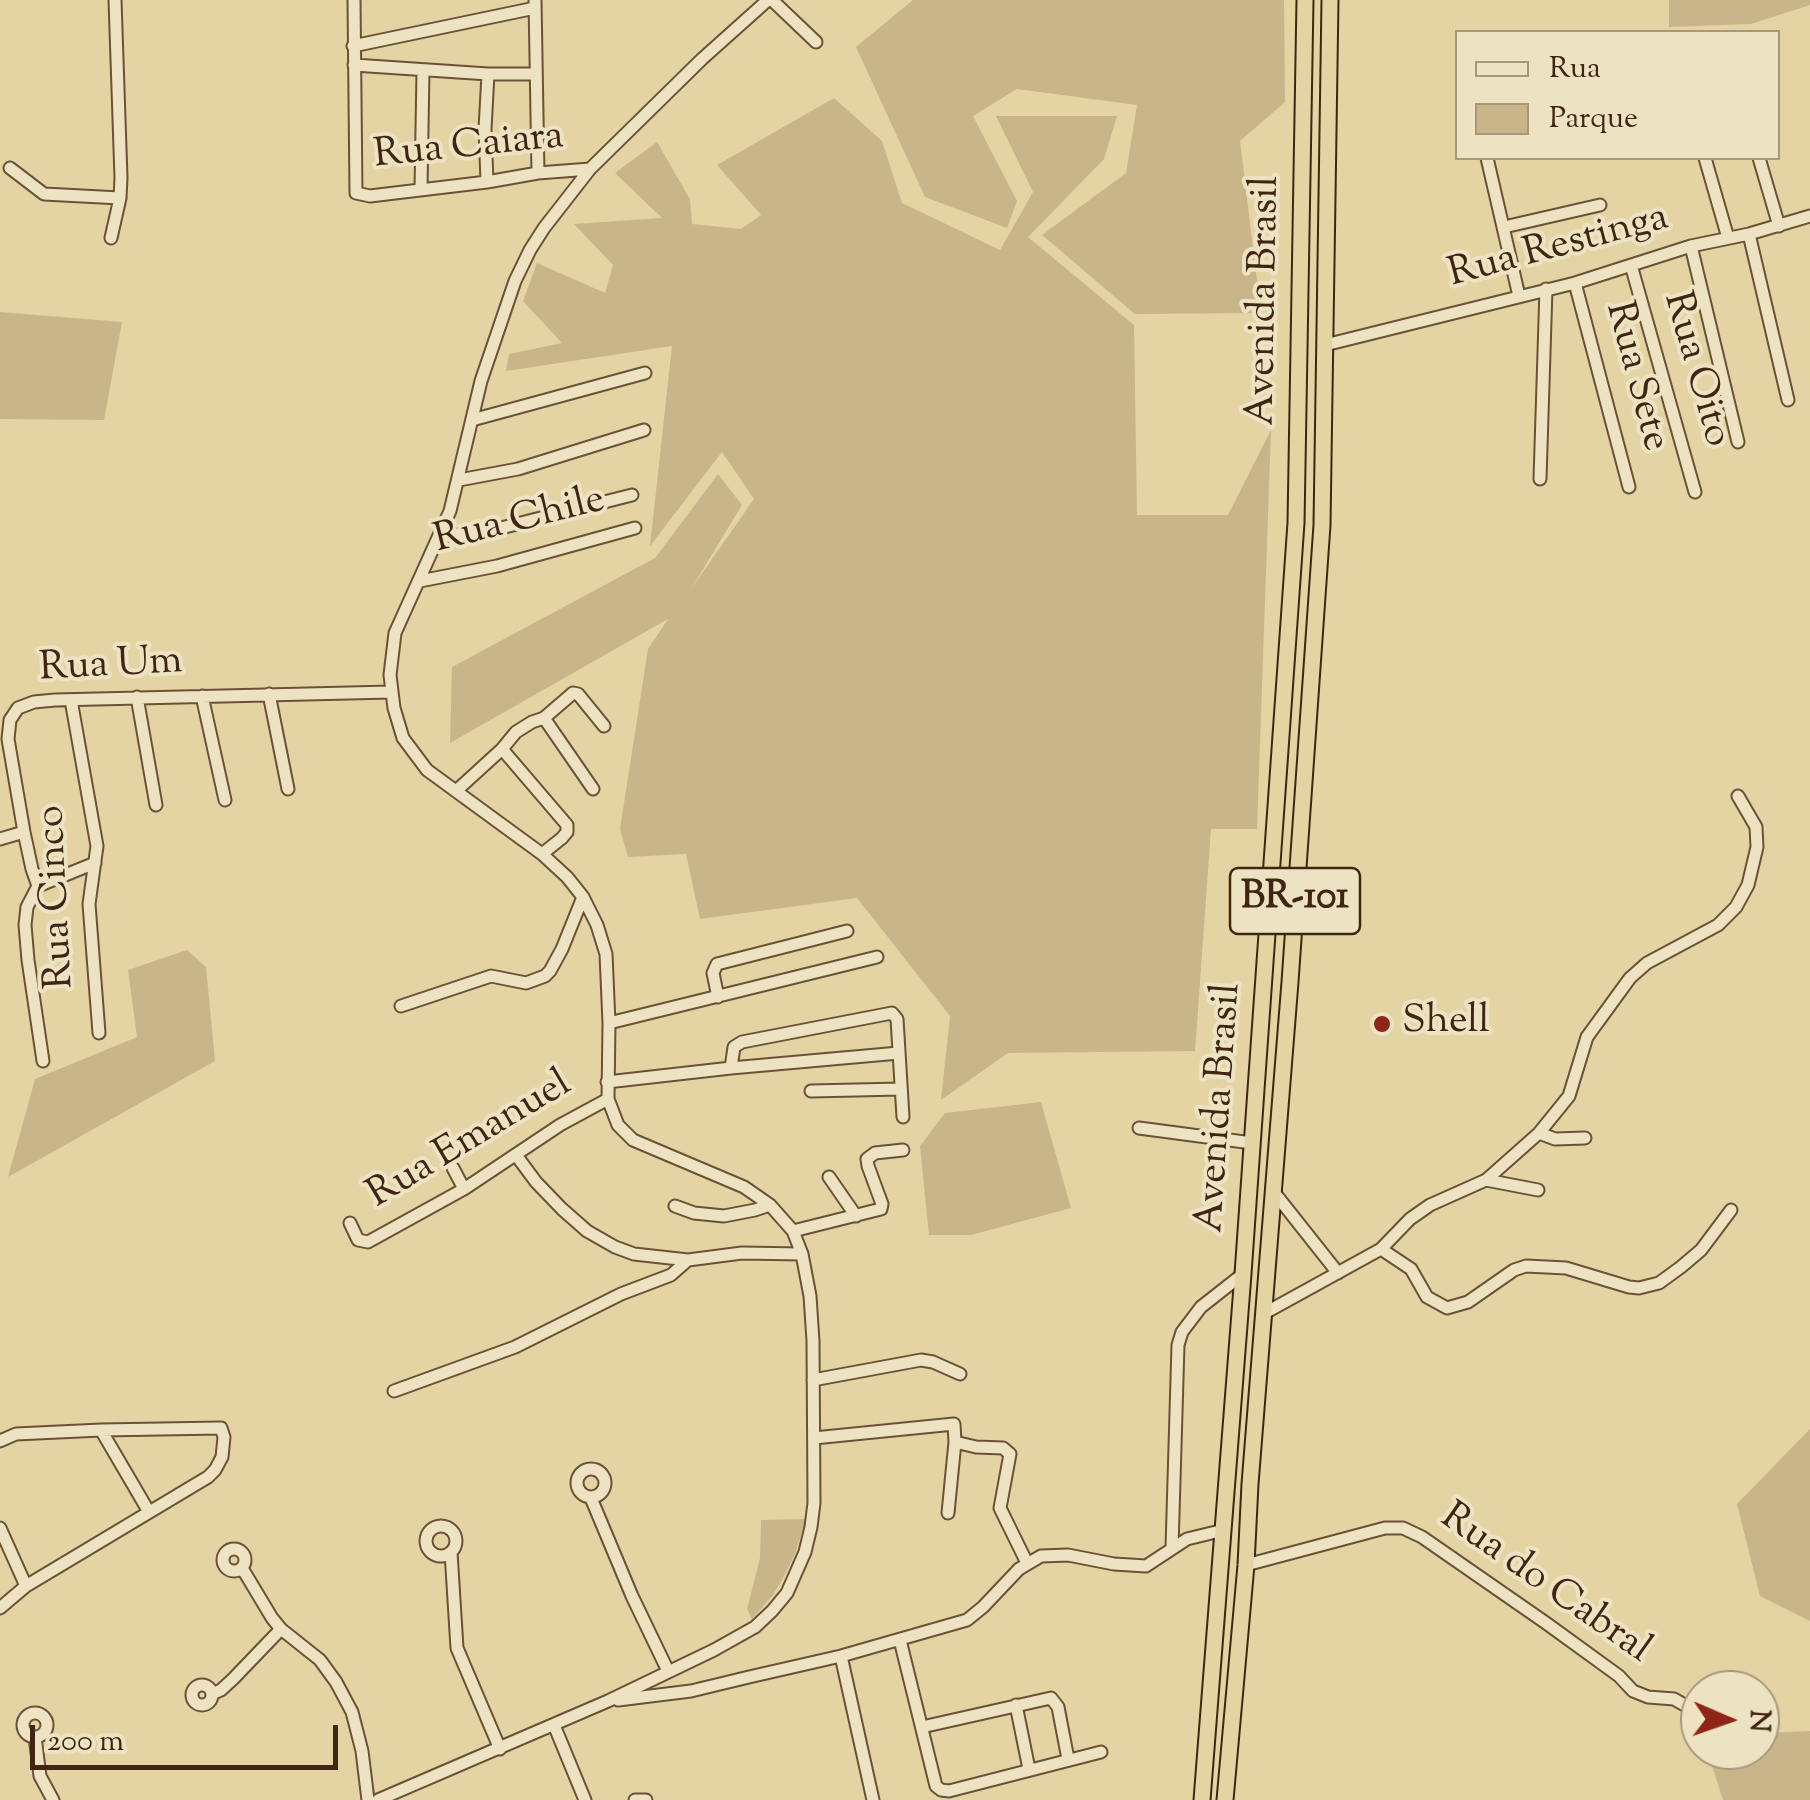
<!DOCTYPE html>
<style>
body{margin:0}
#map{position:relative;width:1810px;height:1800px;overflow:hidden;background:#e4d4a3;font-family:"Sorts Mill Goudy",serif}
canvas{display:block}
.legend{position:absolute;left:1455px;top:30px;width:325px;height:130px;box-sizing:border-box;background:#ede3c3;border:2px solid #a8977c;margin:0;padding:12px 18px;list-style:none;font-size:30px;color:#402612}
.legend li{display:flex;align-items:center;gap:20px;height:50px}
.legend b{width:50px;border:2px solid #a8977c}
.north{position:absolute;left:1680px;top:1670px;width:100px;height:100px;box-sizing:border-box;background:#ede3c3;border:2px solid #a8977c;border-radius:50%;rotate:92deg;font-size:28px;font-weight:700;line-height:40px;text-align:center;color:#402612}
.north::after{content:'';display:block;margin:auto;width:35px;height:45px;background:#8f2418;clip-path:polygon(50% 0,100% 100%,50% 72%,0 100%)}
.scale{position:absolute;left:30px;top:1725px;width:308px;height:45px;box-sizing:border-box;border:5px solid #402612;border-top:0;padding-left:12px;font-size:30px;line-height:35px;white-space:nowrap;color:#402612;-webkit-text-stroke:8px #ede3c3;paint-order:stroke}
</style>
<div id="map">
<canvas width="1810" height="1800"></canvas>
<ul class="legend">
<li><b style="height:12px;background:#ede3c3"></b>Rua</li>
<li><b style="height:28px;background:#c8b68a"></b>Parque</li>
</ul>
<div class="north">N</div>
<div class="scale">200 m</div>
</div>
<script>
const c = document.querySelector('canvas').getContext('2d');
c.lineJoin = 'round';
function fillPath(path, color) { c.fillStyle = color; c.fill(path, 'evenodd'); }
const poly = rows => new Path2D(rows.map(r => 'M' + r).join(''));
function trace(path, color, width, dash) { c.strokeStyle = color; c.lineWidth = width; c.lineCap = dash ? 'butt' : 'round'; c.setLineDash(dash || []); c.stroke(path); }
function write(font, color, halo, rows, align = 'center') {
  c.font = font + ' "Sorts Mill Goudy",serif'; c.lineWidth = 8; c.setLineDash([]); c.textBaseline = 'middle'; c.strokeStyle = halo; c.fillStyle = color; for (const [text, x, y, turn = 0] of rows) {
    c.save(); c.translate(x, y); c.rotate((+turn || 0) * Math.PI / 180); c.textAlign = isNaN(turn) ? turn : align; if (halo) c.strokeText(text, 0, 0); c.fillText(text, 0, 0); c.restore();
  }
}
fillPath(poly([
 [913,0,1284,0,1285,102,1240,141,1261,313,1135,314,1042,235,1126,173,1137,105,1017,89,973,116,1017,201,1007,228,925,197,856,47],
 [1669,0,1810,0,1810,5,1751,24,1669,27],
 [834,98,882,141,902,203,1000,250,1033,192,996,116,1117,116,1104,159,1028,237,1134,325,1137,515,1228,515,1271,430,1257,829,1211,829,1195,1051,1008,1053,941,1100,950,1016,857,898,700,919,686,854,628,857,620,829,648,649,668,619,450,743,452,667,655,558,718,474,742,505,691,589,754,499,722,452,650,546,672,346,506,371,509,354,562,343,523,301,537,263,605,293,613,265,574,224,662,218,615,173,657,142,690,199,692,224,741,229,761,215,717,165],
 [0,312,122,322,104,420,0,419],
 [187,950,206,967,215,1061,8,1177,35,1079,137,1037,128,970],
 [1041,1102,1071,1208,971,1235,929,1235,920,1146,945,1113],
 [1810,1429,1810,1621,1760,1596,1737,1504],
 [806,1519,795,1554,782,1580,773,1595,752,1619,747,1609,760,1558,761,1520],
 [1810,1731,1810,1800,1723,1800,1707,1750,1760,1750,1760,1733]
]), '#c8b68a');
const minor = poly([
 [354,0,356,193,370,196,487,182,538,173,590,169],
 [535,0,538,173],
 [772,0,816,42],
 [353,46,535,8],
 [354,65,488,74,535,74],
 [1487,158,1519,296],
 [1705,158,1728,238],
 [1759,158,1779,226],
 [10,168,44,194,120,198],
 [487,182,485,129,488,74],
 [421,189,423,70],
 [1504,227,1600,205],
 [1749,234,1788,400],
 [111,238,120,198,121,178,115,0],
 [1691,246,1738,442],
 [1631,265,1695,492],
 [1575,283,1629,487],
 [1325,345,1575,283,1691,246,1749,234,1810,216],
 [472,420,645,373],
 [1540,479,1546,289],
 [459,480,518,469,644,430],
 [441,537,497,529,632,495],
 [420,581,497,566,635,528],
 [269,694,288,789],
 [202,696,225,800],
 [137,697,156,805],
 [71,700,97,846,89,904,99,1033],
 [544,718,593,789],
 [502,749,567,825,567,832,562,838,542,854],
 [456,791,502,749,516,732,532,722,544,718,573,693,578,694,604,726],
 [0,839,24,832],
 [38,886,32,869,24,832,8,739,10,720,18,708,34,702,55,700,391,692],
 [718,997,713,973,717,964,847,931],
 [401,1006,491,976,526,983,545,976,550,971,562,949,583,897],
 [609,1023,877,957],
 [43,1061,28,960,25,925,27,907,38,886,95,863],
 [731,1068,734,1047,742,1042,892,1013,897,1019,903,1117],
 [607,1082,731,1068,899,1053],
 [811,1091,901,1089],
 [1139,1128,1252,1143],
 [1539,1133,1555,1139,1585,1138],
 [516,1155,536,1182,562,1209,587,1231,615,1247,634,1254,688,1260,742,1253,802,1254],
 [453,1168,464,1189],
 [829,1177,856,1216],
 [1486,1180,1538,1190],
 [1273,1191,1338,1273],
 [675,1206,694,1213,724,1216,755,1210,770,1205],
 [350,1223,358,1240,368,1242,464,1189,560,1125,608,1099],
 [793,1231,881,1209,882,1204,868,1166,867,1159,875,1153,903,1150],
 [1381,1249,1411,1269,1427,1297,1447,1308,1468,1302,1514,1270,1526,1266,1566,1268,1629,1287,1639,1288,1659,1283,1681,1267,1701,1250,1731,1210],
 [1263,1314,1381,1249,1410,1219,1430,1205,1486,1180,1539,1133,1569,1096,1587,1037,1630,978,1647,963,1718,925,1736,907,1748,885,1757,847,1756,827,1738,796],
 [813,1380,921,1360,933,1362,960,1374],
 [394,1391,515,1347,621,1294,671,1275,688,1260],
 [101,1430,149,1512],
 [814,1438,954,1424,955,1442,948,1513],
 [0,1441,16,1434,101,1430,221,1428,224,1437,222,1457,215,1470,208,1477,26,1586,0,1608],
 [955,1442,976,1447,1003,1448,1010,1454,1000,1508,1027,1563],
 '577 1483a14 14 0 1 1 28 0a14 14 0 1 1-28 0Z',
 [591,1498,632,1596,668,1671],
 '426 1541a15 15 0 1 1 30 0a15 15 0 1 1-30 0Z',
 [0,1528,26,1586],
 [1172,1548,1178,1345,1182,1332,1201,1307,1243,1274],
 '223 1560a11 11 0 1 1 22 0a11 11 0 1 1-22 0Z',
 [451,1552,457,1648,500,1749],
 [1246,1565,1385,1528,1403,1528,1422,1537,1546,1623,1619,1676,1633,1691,1648,1697,1674,1699,1688,1707],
 [242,1568,272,1618,281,1629,320,1660,336,1682,352,1712,362,1751,368,1800],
 [900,1640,936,1786,941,1790,949,1791,1101,1752],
 [841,1656,873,1800],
 '192 1695a10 10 0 1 1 20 0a10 10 0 1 1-20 0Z',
 [212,1694,221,1690,233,1679,281,1629],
 [618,1700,691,1691,749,1677,841,1656,967,1620,983,1607,1019,1569,1041,1556,1068,1555,1114,1564,1146,1566,1187,1539,1224,1530],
 [1016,1705,1029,1769],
 '23 1725a12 12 0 1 1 24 0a12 12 0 1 1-24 0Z',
 [554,1725,585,1800],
 [922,1727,1051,1698,1058,1707,1068,1759],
 [35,1737,40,1776,53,1800],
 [378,1800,608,1701,714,1650,755,1627,772,1611,787,1593,805,1552,811,1527,814,1503,813,1341,810,1296,802,1254,793,1231,770,1205,744,1187,633,1140,618,1125,608,1099,609,1023,606,954,597,925,583,897,567,877,542,854,427,770,403,738,394,708,390,675,395,633,450,511,481,381,515,281,530,250,544,228,590,169,702,59,768,0],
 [635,1800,646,1800]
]);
const highway = poly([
 [1202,1800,1243,1274,1296,523,1305,0],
 [1225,1800,1246,1565,1250,1484,1290,982,1322,525,1330,0]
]);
trace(minor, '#695236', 15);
trace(highway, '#402612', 19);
trace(minor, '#ede3c3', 11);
trace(highway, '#e4d4a3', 15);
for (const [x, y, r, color] of [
 [1382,1024,10,"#8f2418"]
]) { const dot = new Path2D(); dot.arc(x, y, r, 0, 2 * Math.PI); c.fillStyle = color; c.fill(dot); trace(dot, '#ede3c3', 4); }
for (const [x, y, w] of [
 [1295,901,130]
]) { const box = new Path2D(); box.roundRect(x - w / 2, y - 33, w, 66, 8); c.fillStyle = '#ede3c3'; c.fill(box); trace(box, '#402612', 2.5); }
write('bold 38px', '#402612', null, [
 ["BR-101",1295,901]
]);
write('40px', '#402612', '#ede3c3', [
 ["Rua Caiara",469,149,-6],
 ["Rua Restinga",1559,249,-15],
 ["Avenida Brasil",1267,301,-89],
 ["Rua Oito",1694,370,74],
 ["Rua Sete",1634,377,75],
 ["Rua Chile",520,523,-14],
 ["Rua Um",111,668,-3],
 ["Rua Cinco",59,897,-93],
 ["Avenida Brasil",1222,1108,-86],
 ["Rua Emanuel",471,1142,-31],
 ["Rua do Cabral",1544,1586,35]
]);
write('40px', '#402612', '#ede3c3', [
 ["Shell",1402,1024]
], 'left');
</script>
